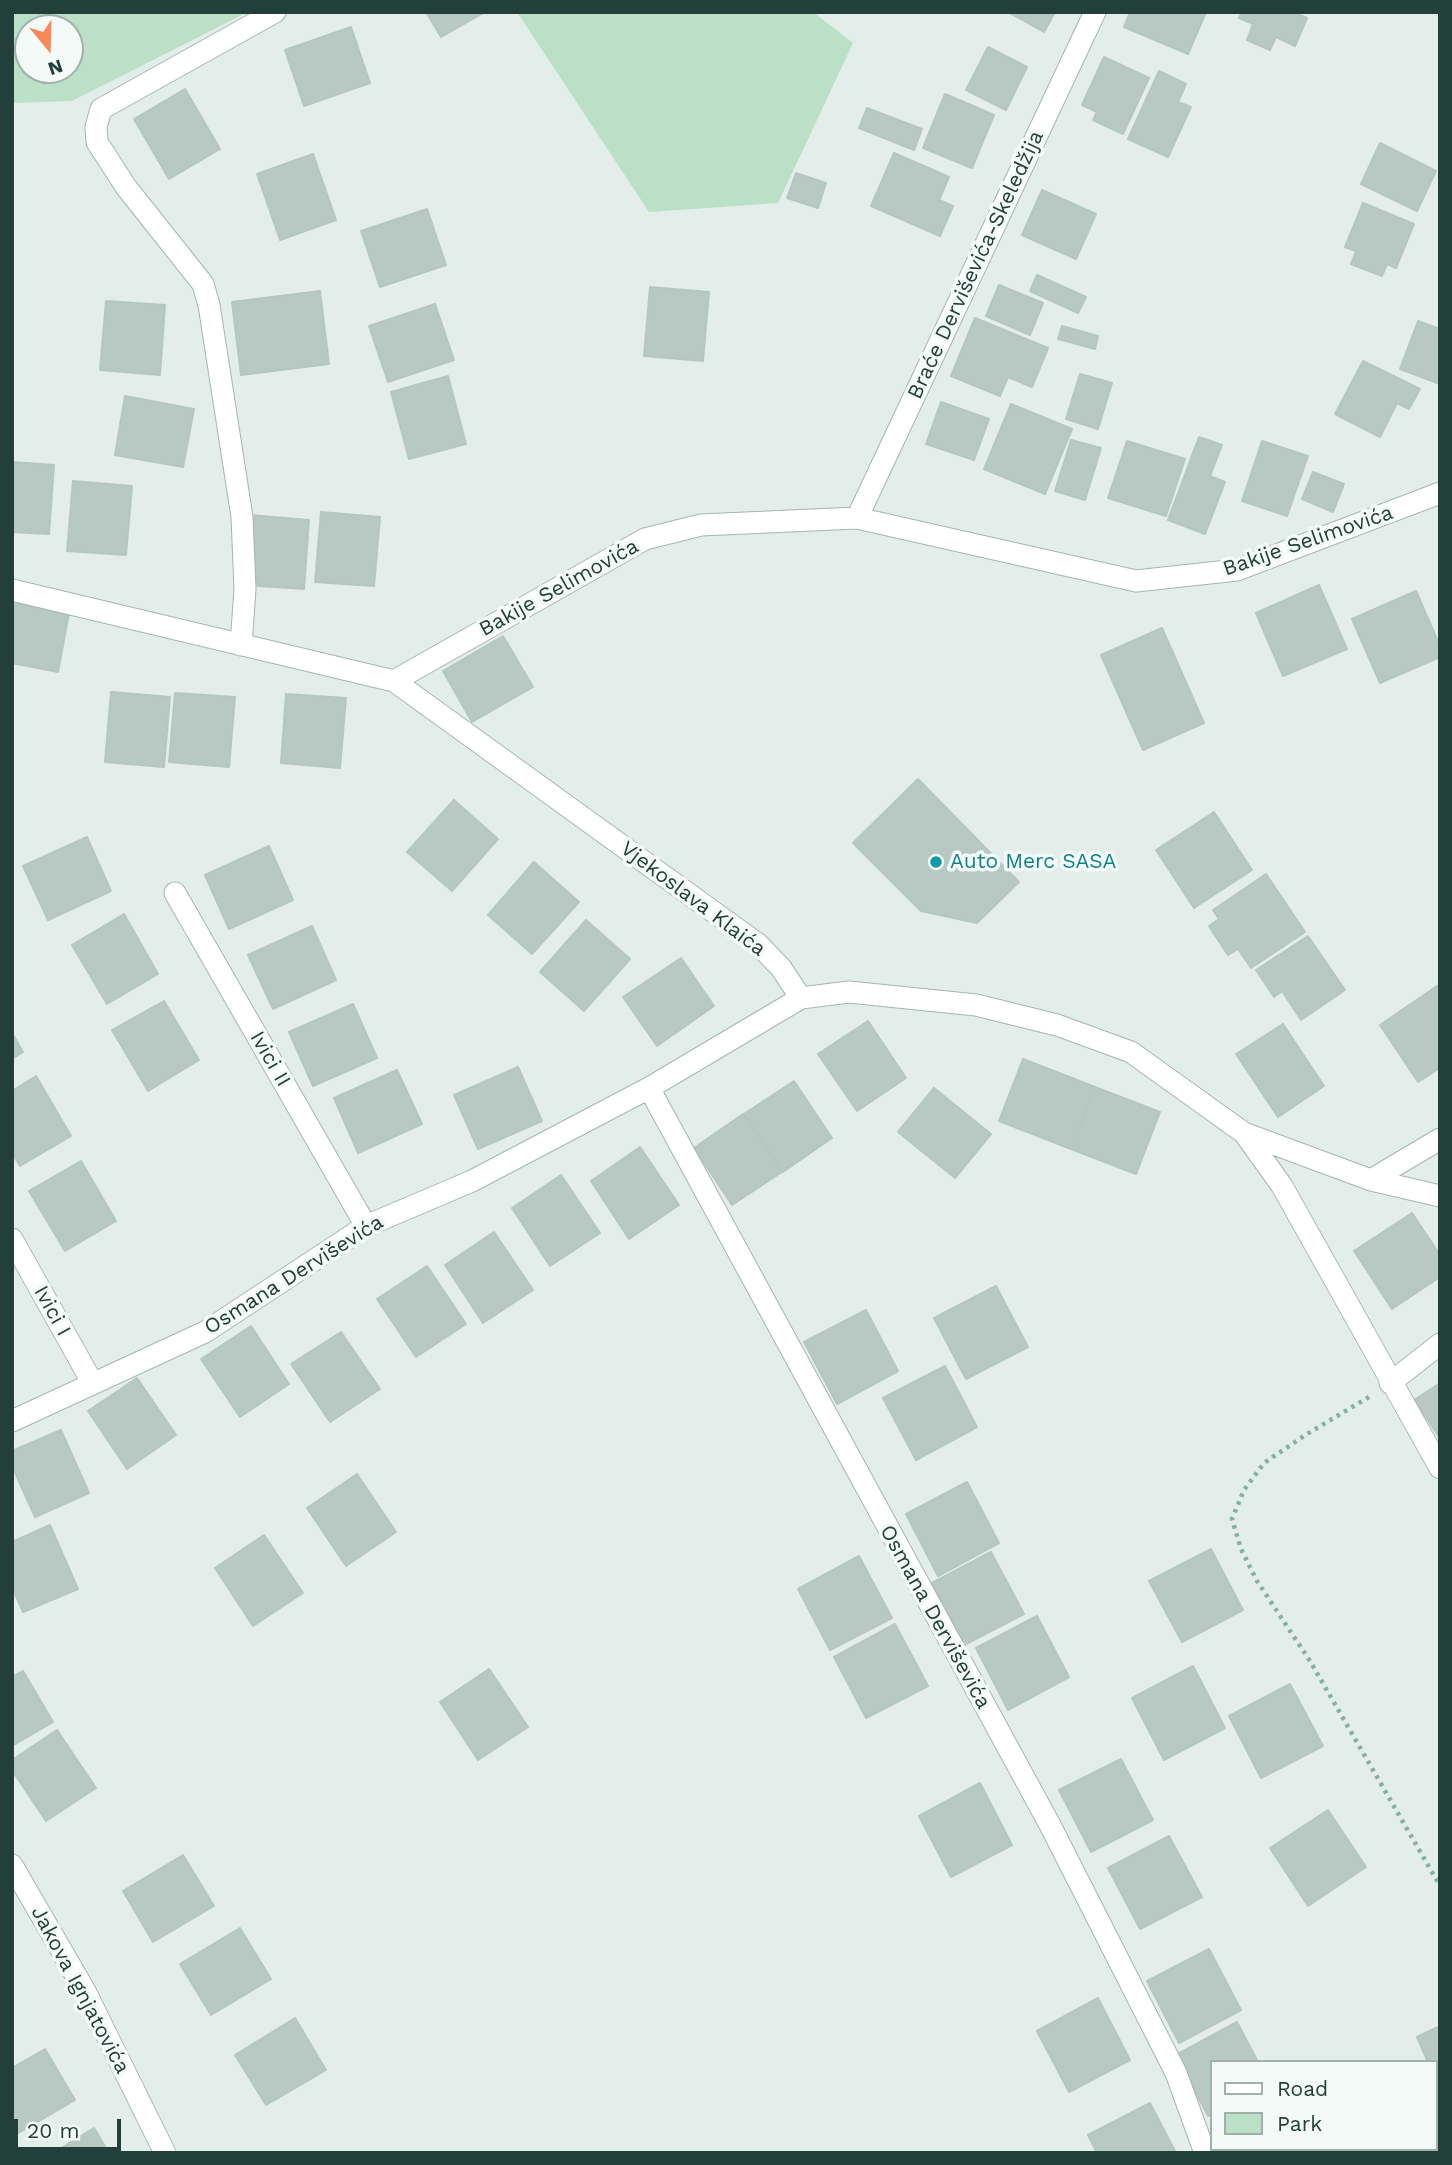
<!DOCTYPE html>
<meta charset="utf-8">
<style>
body{margin:0}
#map{position:relative;width:1452px;height:2165px;overflow:hidden;background:#e3ede9;font-family:"Work Sans",sans-serif}
canvas{display:block}
.frame{position:absolute;inset:0;border:14px solid #224039;pointer-events:none}
.legend{position:absolute;left:1210px;top:2060px;width:228px;height:91px;box-sizing:border-box;background:#f4faf7;border:2px solid #a0b0ab;margin:0;padding:9px 12px;list-style:none;font-size:21px;color:#224039}
.legend li{display:flex;align-items:center;gap:14px;height:35px}
.legend b{width:35px;border:2px solid #a0b0ab}
.north{position:absolute;left:14px;top:14px;width:70px;height:70px;box-sizing:border-box;background:#f4faf7;border:2px solid #a0b0ab;border-radius:50%;rotate:161deg;font-size:19px;font-weight:700;line-height:28px;text-align:center;color:#224039}
.north::after{content:'';display:block;margin:auto;width:24px;height:32px;background:#f78857;clip-path:polygon(50% 0,100% 100%,50% 72%,0 100%)}
.scale{position:absolute;left:14px;top:2119px;width:107px;height:32px;box-sizing:border-box;border:4px solid #224039;border-top:0;padding-left:9px;font-size:21px;line-height:24px;white-space:nowrap;color:#224039;-webkit-text-stroke:5px #f4faf7;paint-order:stroke}
</style>
<div id="map">
<canvas width="1452" height="2165"></canvas>
<div class="frame"></div>
<ul class="legend">
<li><b style="height:9px;background:#fff"></b>Road</li>
<li><b style="height:19px;background:#bbdfc7"></b>Park</li>
</ul>
<div class="north">N</div>
<div class="scale">20 m</div>
</div>
<script>
const c = document.querySelector('canvas').getContext('2d');
c.lineJoin = 'round';
function fillPath(path, color) { c.fillStyle = color; c.fill(path, 'evenodd'); }
const poly = rows => new Path2D(rows.map(r => 'M' + r).join(''));
function trace(path, color, width, dash) { c.strokeStyle = color; c.lineWidth = width; c.lineCap = dash ? 'butt' : 'round'; c.setLineDash(dash || []); c.stroke(path); }
function write(font, color, halo, rows, align = 'center') {
  c.font = font + ' "Work Sans",sans-serif'; c.lineWidth = 7; c.setLineDash([]); c.textBaseline = 'middle'; c.strokeStyle = halo; c.fillStyle = color; for (const [text, x, y, turn = 0] of rows) {
    c.save(); c.translate(x, y); c.rotate((+turn || 0) * Math.PI / 180); c.textAlign = isNaN(turn) ? turn : align; if (halo) c.strokeText(text, 0, 0); c.fillText(text, 0, 0); c.restore();
  }
}
fillPath(poly([
 [12,12,248,12,72,101,12,103],
 [28,28,70,28,70,70,28,70],
 [517,12,813,12,853,43,778,203,649,212]
]), '#bbdfc7');
const building = poly([
 [426,12,485,12,441,37,426,12],
 [1008,12,1055,12,1044,32,1008,12],
 [1130,12,1206,12,1188,54,1124,27,1130,12],
 [1242,12,1293,12,1307,18,1295,46,1276,37,1270,50,1247,40,1253,24,1239,18,1242,12],
 [351,27,370,83,304,106,285,50,351,27],
 [988,47,1027,67,1006,110,966,90,988,47],
 [1104,57,1149,78,1123,134,1093,120,1097,112,1082,105,1104,57],
 [1159,71,1186,84,1178,102,1191,107,1168,157,1128,139,1159,71],
 [185,89,220,149,169,179,134,119,185,89],
 [945,94,994,115,972,168,923,148,945,94],
 [867,108,922,129,914,150,859,128,867,108],
 [1380,143,1436,171,1417,211,1361,184,1380,143],
 [894,153,949,177,939,200,953,206,940,236,871,206,894,153],
 [313,154,336,220,280,240,257,174,313,154],
 [796,173,826,183,818,208,787,198,796,173],
 [1042,190,1096,214,1076,259,1022,235,1042,190],
 [1363,203,1414,224,1396,268,1387,264,1382,276,1351,264,1356,251,1345,247,1363,203],
 [427,209,446,265,380,287,361,231,427,209],
 [1037,275,1086,297,1078,313,1030,291,1037,275],
 [999,285,1043,303,1030,335,986,316,999,285],
 [650,287,709,292,703,361,644,356,650,287],
 [320,291,329,364,241,375,232,302,320,291],
 [106,301,165,305,160,375,100,370,106,301],
 [435,304,454,360,388,382,369,326,435,304],
 [975,318,1048,348,1032,387,1008,377,1000,396,951,376,975,318],
 [1418,321,1440,329,1440,384,1400,369,1418,321],
 [1062,326,1098,336,1095,349,1058,339,1062,326],
 [1363,361,1420,389,1409,409,1397,403,1380,437,1335,414,1363,361],
 [1080,374,1112,383,1098,429,1066,419,1080,374],
 [448,376,466,444,409,459,391,392,448,376],
 [125,396,194,409,183,467,115,455,125,396],
 [941,402,989,419,974,460,926,444,941,402],
 [1011,404,1072,429,1045,494,984,469,1011,404],
 [1199,437,1222,445,1210,476,1225,482,1205,534,1168,520,1199,437],
 [1071,440,1101,448,1085,500,1055,491,1071,440],
 [1127,441,1185,459,1166,516,1108,498,1127,441],
 [1262,441,1308,456,1287,516,1242,501,1262,441],
 [12,462,54,465,49,534,12,532,12,462],
 [1313,472,1344,484,1333,512,1302,499,1313,472],
 [73,481,132,486,126,555,67,551,73,481],
 [321,512,380,517,374,586,315,582,321,512],
 [250,515,309,520,304,589,244,585,250,515],
 [1319,585,1347,649,1283,676,1256,613,1319,585],
 [1416,591,1440,646,1440,657,1380,683,1352,619,1416,591],
 [12,603,69,613,58,672,12,663,12,603],
 [1162,628,1204,723,1143,750,1101,655,1162,628],
 [503,636,533,687,472,722,443,671,503,636],
 [111,692,170,697,164,767,105,762,111,692],
 [175,693,235,697,229,767,169,762,175,693],
 [286,694,346,698,340,768,281,763,286,694],
 [918,779,1019,882,977,923,921,911,853,843,918,779],
 [454,800,498,839,452,891,407,852,454,800],
 [1214,812,1252,870,1194,908,1156,850,1214,812],
 [87,837,111,891,48,920,23,866,87,837],
 [269,846,293,900,229,929,205,875,269,846],
 [534,862,579,902,532,954,488,915,534,862],
 [1266,874,1305,932,1251,968,1238,949,1228,955,1209,926,1219,919,1213,910,1266,874],
 [124,914,158,974,107,1004,72,945,124,914],
 [586,920,630,959,584,1011,540,972,586,920],
 [312,926,336,980,273,1009,248,955,312,926],
 [1308,936,1345,990,1301,1020,1282,991,1274,997,1256,970,1308,936],
 [681,958,714,1006,657,1046,623,997,681,958],
 [1437,986,1440,990,1440,1068,1418,1082,1380,1025,1437,986],
 [164,1001,199,1060,148,1091,112,1030,164,1001],
 [353,1004,377,1058,313,1086,289,1032,353,1004],
 [868,1021,906,1078,857,1111,818,1054,868,1021],
 [1283,1024,1324,1086,1278,1117,1236,1054,1283,1024],
 [12,1033,23,1052,12,1059,12,1033],
 [1023,1059,1095,1087,1071,1149,999,1121,1023,1059],
 [518,1067,542,1121,478,1149,454,1095,518,1067],
 [397,1070,422,1124,358,1153,334,1098,397,1070],
 [36,1076,71,1136,20,1166,12,1153,12,1091,36,1076],
 [794,1081,832,1138,783,1172,744,1114,794,1081],
 [1095,1087,1160,1112,1136,1174,1071,1149,1095,1087],
 [934,1088,991,1134,955,1178,898,1132,934,1088],
 [743,1114,782,1172,732,1205,694,1148,743,1114],
 [640,1147,679,1205,629,1239,591,1181,640,1147],
 [81,1161,116,1221,65,1251,29,1191,81,1161],
 [561,1175,600,1233,550,1266,512,1208,561,1175],
 [1412,1213,1440,1255,1440,1277,1392,1309,1354,1251,1412,1213],
 [494,1232,533,1290,483,1323,445,1265,494,1232],
 [427,1266,466,1324,416,1357,377,1299,427,1266],
 [996,1286,1028,1347,966,1379,934,1318,996,1286],
 [866,1310,898,1371,837,1404,804,1342,866,1310],
 [251,1326,289,1384,240,1417,201,1359,251,1326],
 [341,1332,380,1389,330,1422,291,1364,341,1332],
 [945,1366,977,1427,916,1460,883,1398,945,1366],
 [137,1378,176,1435,127,1469,88,1411,137,1378],
 [1440,1383,1440,1438,1414,1400,1440,1383],
 [61,1430,89,1493,35,1517,12,1466,12,1451,61,1430],
 [357,1474,396,1532,346,1566,307,1508,357,1474],
 [967,1482,999,1543,938,1576,906,1514,967,1482],
 [50,1525,78,1589,23,1612,12,1587,12,1542,50,1525],
 [264,1535,303,1593,253,1626,215,1568,264,1535],
 [1211,1549,1243,1610,1182,1642,1149,1581,1211,1549],
 [991,1552,1024,1614,962,1646,930,1584,991,1552],
 [859,1556,892,1618,830,1650,798,1589,859,1556],
 [1037,1616,1069,1677,1008,1710,976,1648,1037,1616],
 [895,1624,928,1686,866,1718,834,1657,895,1624],
 [1193,1666,1225,1728,1164,1760,1132,1698,1193,1666],
 [489,1669,528,1727,478,1760,440,1702,489,1669],
 [23,1671,53,1722,12,1746,12,1677,23,1671],
 [1290,1684,1323,1746,1261,1778,1229,1716,1290,1684],
 [57,1730,96,1788,46,1821,12,1770,12,1760,57,1730],
 [1121,1759,1153,1820,1091,1852,1059,1790,1121,1759],
 [980,1783,1012,1845,951,1877,919,1816,980,1783],
 [1328,1810,1366,1867,1308,1906,1270,1848,1328,1810],
 [1169,1836,1202,1897,1140,1929,1108,1868,1169,1836],
 [183,1855,214,1906,153,1942,123,1891,183,1855],
 [240,1928,271,1979,211,2015,180,1964,240,1928],
 [1209,1949,1241,2010,1179,2043,1147,1981,1209,1949],
 [1098,1998,1130,2060,1069,2092,1037,2031,1098,1998],
 [295,2018,326,2070,266,2105,235,2055,295,2018],
 [1237,2022,1258,2062,1212,2062,1212,2114,1208,2116,1176,2055,1237,2022],
 [1440,2026,1440,2088,1436,2062,1428,2062,1417,2037,1440,2026],
 [45,2049,75,2100,15,2135,12,2131,12,2068,45,2049],
 [1150,2103,1176,2153,1097,2153,1088,2135,1150,2103],
 [94,2128,109,2153,53,2153,94,2128],
 [1296,2149,1380,2149,1380,2150,1375,2153,1298,2153,1296,2149]
]);
fillPath(building, '#b8c8c3');
trace(building, '#b5c7c1', 2);
const minor = poly([
 [857,518,1095,12],
 [12,590,394,681,758,944,781,968,801,998,849,992,976,1005,1057,1025,1131,1052,1244,1133,1371,1180,1440,1196],
 [241,645,245,589,242,517,209,305,203,284,126,187,97,142,96,127,101,109,275,12],
 [394,681,645,539,701,525,857,518,1136,581,1237,570,1440,493],
 [175,893,366,1226],
 [649,1088,1050,1825,1176,2073,1205,2153],
 [1244,1133,1282,1186,1440,1468],
 [1371,1180,1440,1139],
 [12,1239,92,1382],
 [1390,1383,1440,1344],
 [12,1421,205,1332,366,1226,472,1181,649,1088,801,998],
 [12,1865,85,1991,165,2153]
]);
trace(minor, '#a5b6b1', 23);
trace(poly([
 [1369,1397,1307,1434,1264,1463,1244,1490,1232,1519,1241,1549,1257,1581,1310,1661,1440,1886]
]), '#82b2a6', 4.5, [3.5, 5]);
trace(minor, '#fff', 21);
for (const [x, y, r, color] of [
 [936,862,7,"#0f9aa8"]
]) { const dot = new Path2D(); dot.arc(x, y, r, 0, 2 * Math.PI); c.fillStyle = color; c.fill(dot); trace(dot, '#f4faf7', 2.5); }
write('21px', '#224039', '#f4faf7', [
 ["Braće Derviševića-Skeledžija",976,265,-65],
 ["Bakije Selimovića",1308,541,-19],
 ["Bakije Selimovića",559,588,-29],
 ["Vjekoslava Klaića",693,899,37],
 ["Ivici II",270,1059,60],
 ["Osmana Derviševića",294,1275,-32],
 ["Ivici I",52,1311,61],
 ["Osmana Derviševića",935,1617,61],
 ["Jakova Ignjatovića",80,1990,62]
]);
write('21px', '#0d838f', '#f4faf7', [
 ["Auto Merc SASA",950,862]
], 'left');
</script>
